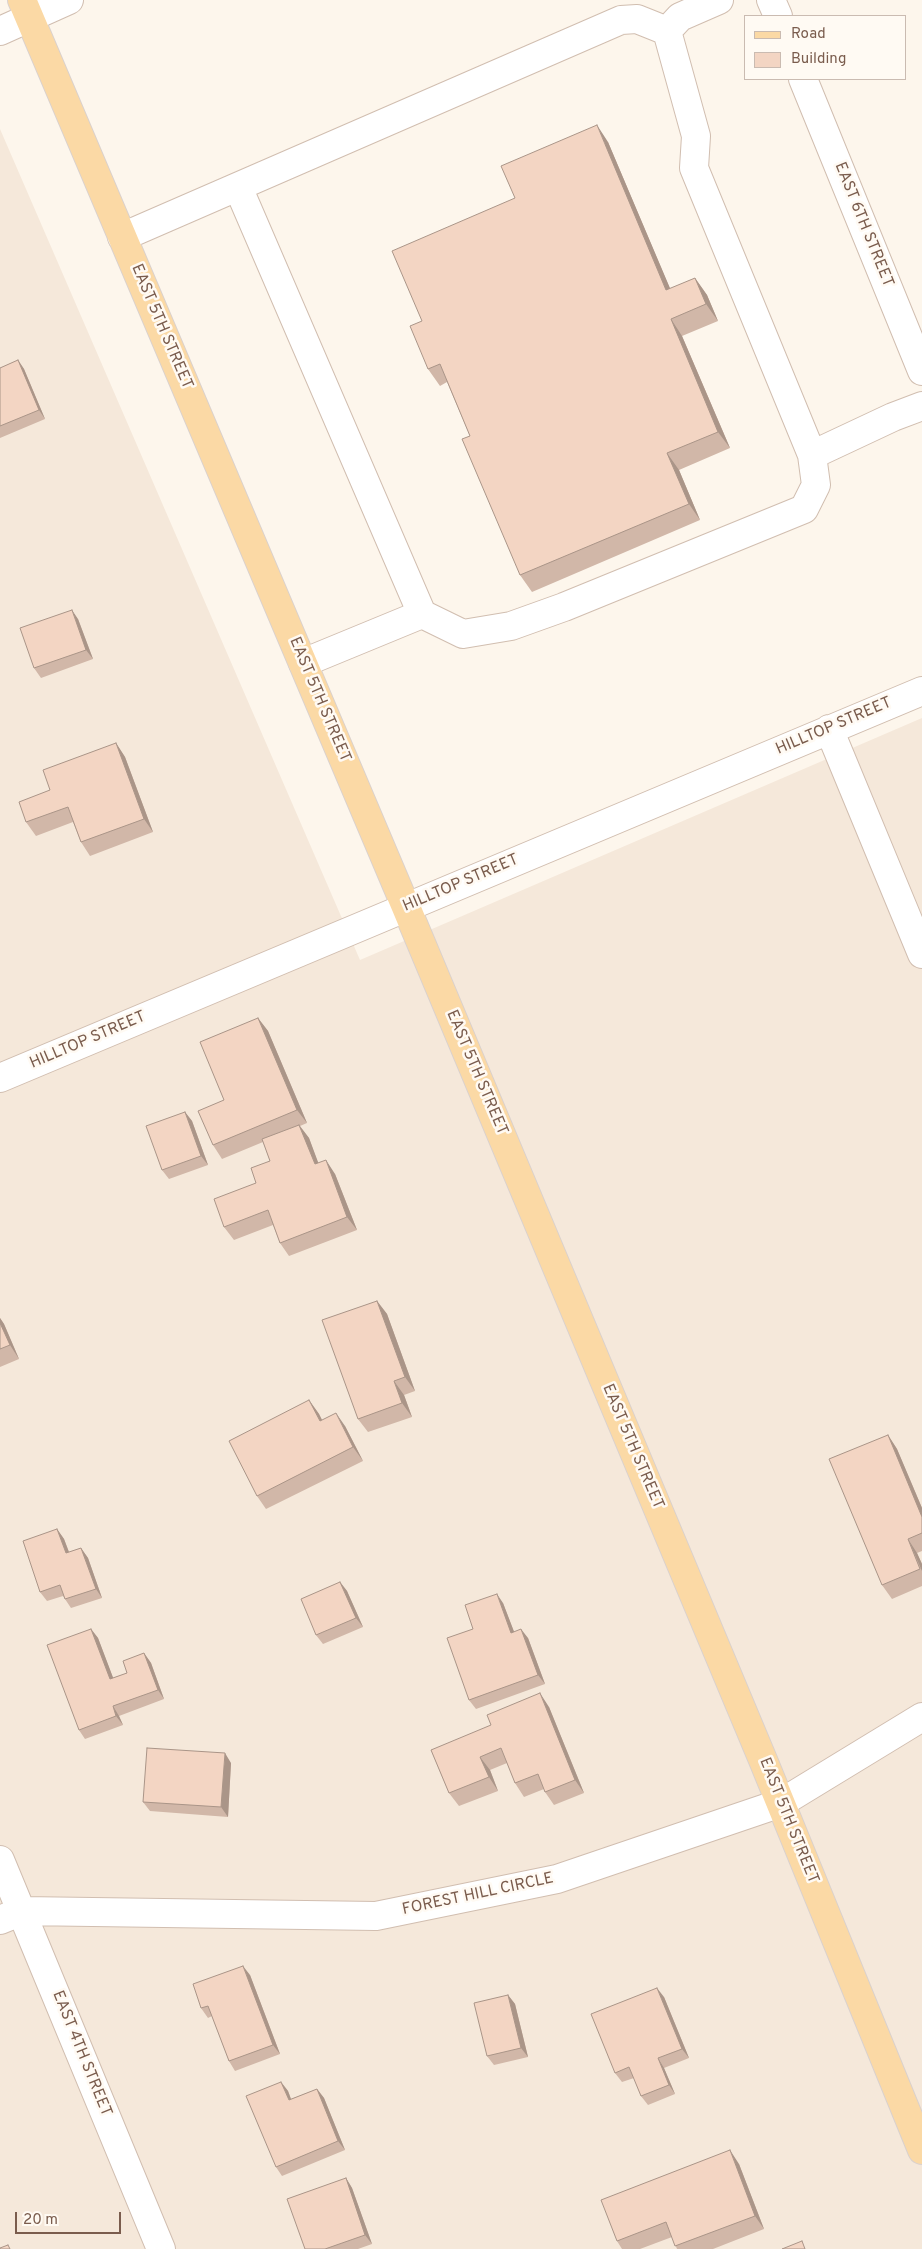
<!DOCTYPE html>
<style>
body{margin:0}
#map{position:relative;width:922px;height:2249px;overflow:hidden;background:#fdf6ec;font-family:Overpass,sans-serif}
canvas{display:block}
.legend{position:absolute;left:744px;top:15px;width:162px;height:65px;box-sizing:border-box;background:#fffaf3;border:1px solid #cabbb1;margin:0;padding:6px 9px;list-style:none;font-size:15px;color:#7a5c4d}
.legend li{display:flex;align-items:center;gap:10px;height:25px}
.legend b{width:25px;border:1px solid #cabbb1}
.scale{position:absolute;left:15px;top:2212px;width:106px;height:22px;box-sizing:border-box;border:2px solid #7a5c4d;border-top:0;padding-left:6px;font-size:15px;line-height:18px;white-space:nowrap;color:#7a5c4d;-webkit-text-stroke:4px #fffaf3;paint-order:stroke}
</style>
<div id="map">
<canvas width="922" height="2249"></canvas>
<ul class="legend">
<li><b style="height:6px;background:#fbd9a5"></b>Road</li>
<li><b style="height:14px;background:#f3d5c3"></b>Building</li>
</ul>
<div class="scale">20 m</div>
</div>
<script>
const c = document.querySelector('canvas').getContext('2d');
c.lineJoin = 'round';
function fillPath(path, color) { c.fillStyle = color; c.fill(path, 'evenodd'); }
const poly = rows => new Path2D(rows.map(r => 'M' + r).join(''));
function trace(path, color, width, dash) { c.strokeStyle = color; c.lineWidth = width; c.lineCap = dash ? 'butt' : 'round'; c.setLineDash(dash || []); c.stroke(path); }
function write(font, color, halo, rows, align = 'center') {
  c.font = font + ' Overpass,sans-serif'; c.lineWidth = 5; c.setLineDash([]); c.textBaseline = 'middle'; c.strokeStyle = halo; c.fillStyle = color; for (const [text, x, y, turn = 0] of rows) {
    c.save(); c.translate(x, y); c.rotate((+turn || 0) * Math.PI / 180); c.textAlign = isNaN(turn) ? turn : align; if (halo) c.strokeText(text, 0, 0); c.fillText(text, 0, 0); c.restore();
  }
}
fillPath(poly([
 [0,129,360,960,922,718,922,2249,0,2249]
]), '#f5e8da');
const minor = poly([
 [719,0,680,17,667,31,696,136,694,168,812,455],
 [771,0,778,16],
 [0,31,69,0],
 [803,79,922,371],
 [238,187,422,614],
 [122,237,621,20,637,19,667,31],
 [303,663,422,614,463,634,511,626,564,607,804,509,816,485,812,455,893,417,922,406],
 [829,729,922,954],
 [0,1078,922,691],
 [0,1860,161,2249],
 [0,1920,22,1911,376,1916,557,1879,781,1803,922,1717]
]);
const major = poly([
 [22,0,406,907,763,1760,922,2150]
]);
trace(minor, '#d1beb0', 30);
trace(major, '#dad1cd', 30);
trace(minor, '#fff', 28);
trace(major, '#fbd9a5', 28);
fillPath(poly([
 [608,142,670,289,695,278,707,295,718,321,682,336,730,448,679,470,700,520,532,592,520,575,470,436,447,382,440,386,428,369,422,321,515,198],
 [18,360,24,369,45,419,0,438,0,368],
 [78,619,93,659,41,678,34,668],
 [116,743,125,757,153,832,90,856,81,842,73,822,36,836,26,822,50,790],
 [258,1018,268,1031,307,1123,300,1126,309,1138,318,1163,335,1174,357,1230,289,1256,280,1243,273,1225,234,1240,224,1227,256,1183,270,1161,263,1142,222,1159,213,1145,224,1100],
 [185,1112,192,1121,208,1165,169,1179,162,1170],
 [377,1301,387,1314,415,1391,404,1395,412,1417,368,1432,358,1419],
 [0,1318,4,1324,19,1359,0,1367],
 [309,1400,319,1414,322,1420,345,1426,363,1461,266,1509,257,1496],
 [888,1435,897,1449,922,1508,922,1551,917,1553,922,1564,922,1586,892,1599,882,1585],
 [57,1529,64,1539,69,1552,81,1548,88,1558,102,1598,71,1608,63,1596,47,1601,40,1592],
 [340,1582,347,1591,363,1627,323,1644,316,1635],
 [503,1603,514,1632,528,1638,545,1684,476,1709,469,1700,473,1629],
 [91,1629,98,1638,113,1678,127,1673,144,1653,151,1663,164,1699,119,1716,123,1725,85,1739,79,1730],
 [549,1707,584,1793,554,1805,545,1792,544,1789,524,1797,515,1783,507,1763,490,1770,498,1791,459,1806,449,1793,431,1750],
 [231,1763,228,1817,150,1811,143,1802],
 [250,1975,280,2054,235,2071,229,2061,212,2016,208,2018,201,2008],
 [508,1995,515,2004,528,2057,494,2065,487,2056],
 [664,1997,689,2058,664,2068,675,2094,648,2105,641,2096,634,2078,622,2082,615,2073],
 [281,2082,288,2091,291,2099,317,2089,324,2098,345,2150,282,2176,276,2167],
 [739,2164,764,2229,713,2249,677,2249,672,2237,640,2249,622,2249,617,2241],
 [346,2178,352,2188,372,2244,358,2249,305,2249]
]), '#d1b7a8');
fillPath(poly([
 [597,125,608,142,678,307,666,290],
 [695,278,707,295,718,321,706,304],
 [671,319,682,336,730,448,718,432],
 [18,360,24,369,45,419,39,410],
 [667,453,679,470,700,520,689,504],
 [72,610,78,619,93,659,86,650],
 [116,743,125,757,153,832,144,819],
 [258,1018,268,1031,307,1123,297,1110],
 [185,1112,192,1121,208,1165,201,1156],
 [299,1125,309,1138,324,1178,315,1164],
 [326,1160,335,1174,357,1230,347,1217],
 [377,1301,387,1314,415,1391,405,1377],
 [0,1318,4,1324,19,1359,10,1345,0,1323],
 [394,1381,404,1395,412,1417,402,1403],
 [309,1400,319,1414,329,1434,320,1421],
 [336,1413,345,1426,363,1461,353,1447],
 [888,1435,897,1449,922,1508,922,1517],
 [57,1529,64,1539,73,1563,66,1553],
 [908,1539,917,1553,922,1564,922,1571],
 [81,1548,88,1558,102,1598,96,1589],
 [340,1582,347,1591,363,1627,356,1618],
 [497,1594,503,1603,518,1642,511,1633],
 [91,1629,98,1638,117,1688,110,1679],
 [521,1629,528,1638,545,1684,538,1675],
 [144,1653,151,1663,164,1699,158,1690],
 [540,1693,549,1707,584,1793,575,1780],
 [113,1706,119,1716,123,1725,116,1716],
 [225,1753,231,1763,228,1817,221,1807],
 [480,1757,490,1770,498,1791,489,1777],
 [243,1966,250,1975,280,2054,273,2045],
 [657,1988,664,1997,689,2058,682,2049],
 [508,1995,515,2004,528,2057,521,2048],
 [658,2058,664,2068,675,2094,669,2085],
 [281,2082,288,2091,295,2110,289,2100],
 [317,2089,324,2098,345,2150,338,2141],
 [730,2150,739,2164,764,2229,755,2216],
 [346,2178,352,2188,372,2244,365,2235]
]), '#aa9588');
const building = poly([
 [597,125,666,290,695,278,706,304,671,319,718,432,667,453,689,504,520,575,462,439,470,436,440,364,428,369,410,326,422,321,392,251,515,198,501,166,597,125],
 [18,360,39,410,0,426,0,368,18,360],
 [72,610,86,650,34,668,20,628,72,610],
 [116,743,144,819,81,842,68,807,26,822,19,802,50,790,43,770,116,743],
 [258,1018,297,1110,213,1145,198,1111,224,1100,200,1042,258,1018],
 [185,1112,201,1156,162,1170,146,1126,185,1112],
 [299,1125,315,1164,326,1160,347,1217,280,1243,268,1210,224,1227,214,1199,256,1183,251,1168,270,1161,262,1139,299,1125],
 [377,1301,405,1377,394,1381,402,1403,358,1419,322,1320,377,1301],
 [0,1323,10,1345,0,1349,0,1323],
 [309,1400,320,1421,336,1413,353,1447,257,1496,229,1441,309,1400],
 [888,1435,922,1517,922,1533,908,1539,920,1569,882,1585,829,1459,888,1435],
 [57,1529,66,1553,81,1548,96,1589,65,1599,60,1585,40,1592,23,1541,57,1529],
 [340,1582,356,1618,316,1635,301,1599,340,1582],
 [497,1594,511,1633,521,1629,538,1675,469,1700,447,1638,473,1629,465,1605,497,1594],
 [91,1629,110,1679,127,1673,123,1661,144,1653,158,1690,113,1706,116,1716,79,1730,47,1645,91,1629],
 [540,1693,575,1780,545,1792,538,1774,515,1783,501,1748,480,1757,489,1777,449,1793,431,1750,491,1725,487,1715,540,1693],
 [147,1748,225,1753,221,1807,143,1802,147,1748],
 [243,1966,273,2045,229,2061,208,2006,201,2008,193,1984,243,1966],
 [657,1988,682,2049,658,2058,669,2085,641,2096,629,2067,615,2073,591,2014,657,1988],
 [508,1995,521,2048,487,2056,474,2003,508,1995],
 [281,2082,289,2100,317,2089,338,2141,276,2167,246,2096,281,2082],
 [730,2150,755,2216,675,2246,666,2222,617,2241,601,2200,730,2150],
 [346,2178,365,2235,325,2249,305,2249,287,2199,346,2178],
 [802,2241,805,2249,782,2249,802,2241],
 [8,2245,10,2249,0,2249,0,2248,8,2245]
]);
fillPath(building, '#f3d5c3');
trace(building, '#aa9588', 1);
write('16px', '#7a5c4d', '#fffaf3', [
 ["EAST 6TH STREET",863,225,68],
 ["EAST 5TH STREET",161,327,67],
 ["EAST 5TH STREET",319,700,67],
 ["HILLTOP STREET",834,727,-23],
 ["HILLTOP STREET",461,884,-23],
 ["HILLTOP STREET",88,1041,-23],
 ["EAST 5TH STREET",476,1073,67],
 ["EAST 5TH STREET",632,1447,67],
 ["EAST 5TH STREET",788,1821,68],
 ["FOREST HILL CIRCLE",478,1895,-12],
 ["EAST 4TH STREET",81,2054,68]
]);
</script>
